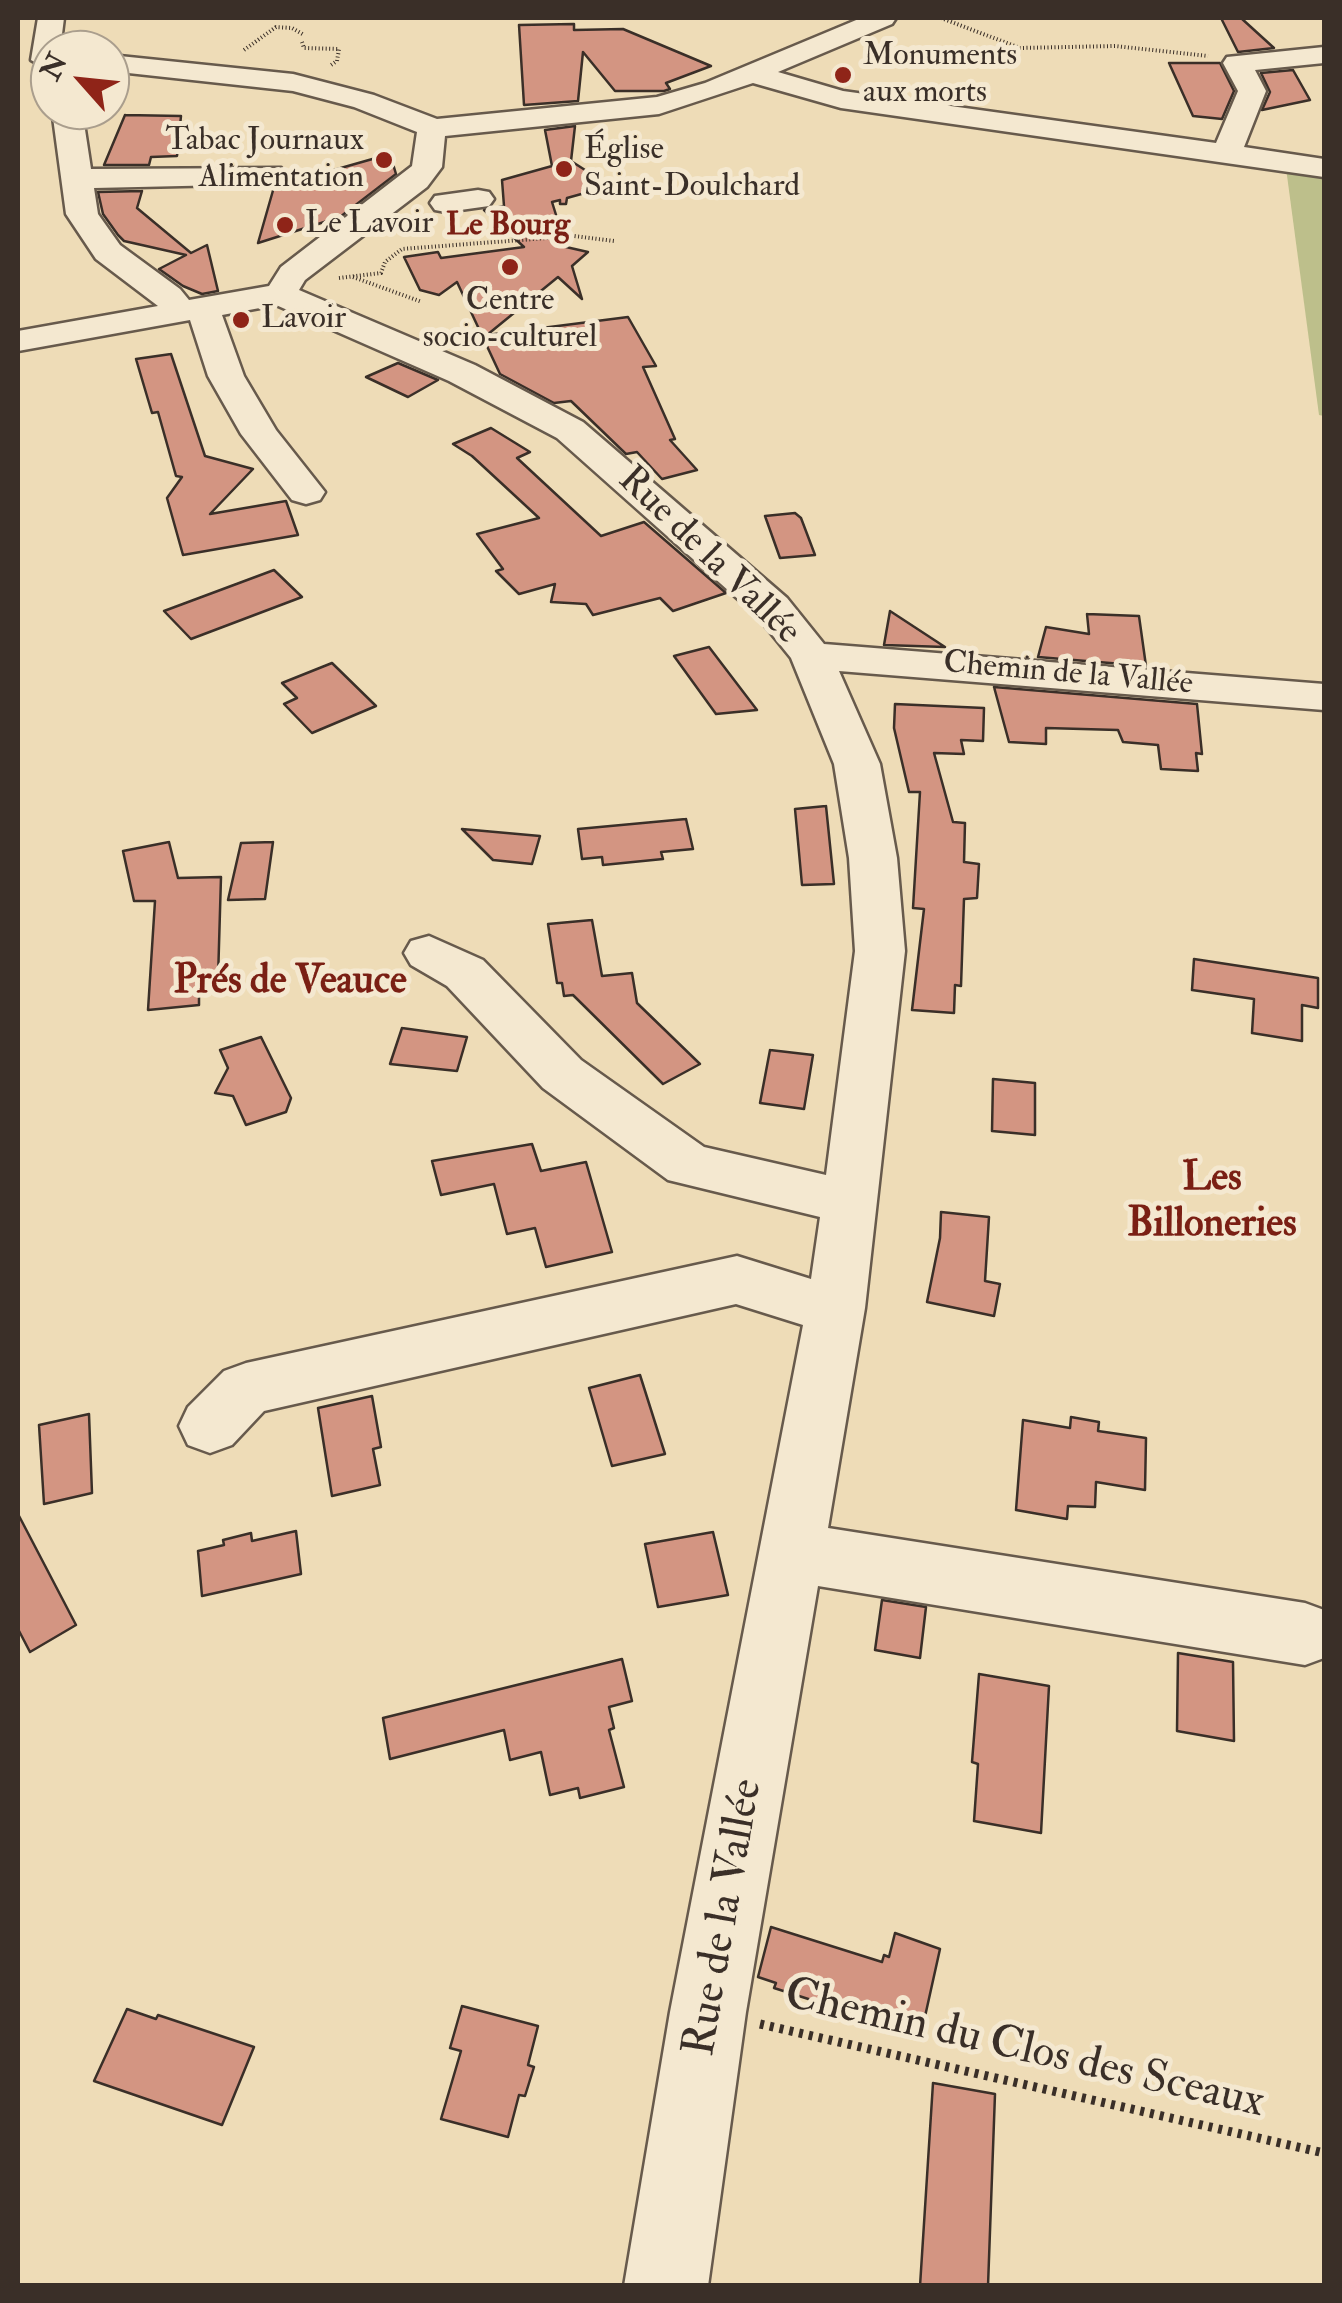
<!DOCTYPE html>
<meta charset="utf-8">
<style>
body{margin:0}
#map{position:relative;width:1342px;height:2303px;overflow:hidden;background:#eedcb7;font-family:"IM FELL Double Pica",serif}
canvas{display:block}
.frame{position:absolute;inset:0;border:20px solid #3a2f28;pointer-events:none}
.north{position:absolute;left:30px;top:30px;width:100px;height:100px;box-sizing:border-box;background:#f4e8d0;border:2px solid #aa9e8d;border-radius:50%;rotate:297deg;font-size:28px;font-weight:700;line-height:40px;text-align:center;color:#3a2f28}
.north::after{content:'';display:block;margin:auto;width:35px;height:45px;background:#8f2418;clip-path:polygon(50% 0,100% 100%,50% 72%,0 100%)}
</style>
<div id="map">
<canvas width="1342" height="2303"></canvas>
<div class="frame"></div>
<div class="north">N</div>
</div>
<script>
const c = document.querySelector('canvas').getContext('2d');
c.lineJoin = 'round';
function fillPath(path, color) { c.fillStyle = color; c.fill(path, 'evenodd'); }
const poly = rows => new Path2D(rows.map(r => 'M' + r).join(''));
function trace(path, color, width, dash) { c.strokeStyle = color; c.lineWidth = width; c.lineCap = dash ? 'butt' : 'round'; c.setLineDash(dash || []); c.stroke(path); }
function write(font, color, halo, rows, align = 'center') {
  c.font = font + ' "IM FELL Double Pica",serif'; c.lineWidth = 10; c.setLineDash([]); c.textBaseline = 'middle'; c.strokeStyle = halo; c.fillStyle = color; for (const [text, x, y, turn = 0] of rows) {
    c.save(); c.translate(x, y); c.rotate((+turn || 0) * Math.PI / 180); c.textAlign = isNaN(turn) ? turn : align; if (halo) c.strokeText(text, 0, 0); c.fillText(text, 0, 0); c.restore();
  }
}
fillPath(poly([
 [1286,168,1324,175,1324,416,1319,415]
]), '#bdbf8b');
const building = poly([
 [1221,18,1241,18,1274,48,1238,52,1221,18],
 [574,24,574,30,623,29,711,66,666,83,670,89,664,91,615,91,583,52,578,101,524,105,519,25,574,24],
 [1169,63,1220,63,1234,91,1222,119,1193,116,1169,63],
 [1293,70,1310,100,1262,110,1270,92,1261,73,1293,70],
 [125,115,181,116,177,156,151,157,149,165,104,165,125,115],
 [575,126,571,161,610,186,567,198,566,204,560,204,560,200,552,202,566,247,588,252,572,266,582,299,558,277,487,335,628,317,656,366,643,367,675,439,670,440,697,470,662,479,637,452,626,454,571,401,554,403,500,374,457,282,439,295,420,290,404,257,438,252,441,258,524,247,484,210,504,206,502,180,552,166,545,130,575,126],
 [390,154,396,174,340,217,258,243,274,187,390,154],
 [142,191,137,208,191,253,207,245,218,291,202,294,183,286,159,269,186,255,124,241,118,235,103,214,98,192,142,191],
 [171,354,205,456,253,469,210,514,286,501,298,535,183,555,167,498,182,477,176,476,158,412,152,413,136,359,171,354],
 [398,363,438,380,408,397,366,377,398,363],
 [491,428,530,452,517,458,601,536,644,522,726,593,673,611,660,598,593,615,586,604,551,602,555,584,519,594,496,571,503,569,477,534,539,518,472,456,453,444,491,428],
 [795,513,801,518,815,555,780,558,765,516,795,513],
 [274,570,302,597,191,639,164,611,274,570],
 [890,611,945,647,884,645,890,611],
 [1087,614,1139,616,1146,666,1038,657,1046,627,1089,634,1087,614],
 [709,647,757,710,716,714,674,656,709,647],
 [332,663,376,706,312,733,284,704,297,698,282,683,332,663],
 [994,687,1197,704,1202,754,1196,753,1198,771,1161,769,1158,745,1123,742,1118,730,1046,728,1046,744,1009,742,994,687],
 [895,704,984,708,983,741,961,740,964,754,934,753,953,822,965,823,964,862,979,864,977,898,964,899,961,986,955,985,954,1013,912,1010,924,909,913,908,920,792,909,792,894,728,895,704],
 [826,806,834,884,802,885,795,809,826,806],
 [686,819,693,849,661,852,663,859,603,865,602,857,582,859,578,829,686,819],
 [462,829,540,836,532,864,493,860,462,829],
 [169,842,178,878,221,877,218,979,199,981,199,1005,148,1010,155,901,134,901,123,851,169,842],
 [273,842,265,899,228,900,241,843,273,842],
 [592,920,602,976,632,973,637,1003,700,1064,663,1084,573,995,564,996,562,983,557,983,548,924,592,920],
 [1194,959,1318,978,1318,1008,1302,1005,1302,1041,1252,1033,1254,999,1192,990,1194,959],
 [402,1028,467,1037,457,1071,390,1064,402,1028],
 [261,1037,291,1098,286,1112,246,1125,233,1096,215,1093,228,1068,220,1050,261,1037],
 [770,1050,813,1055,804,1109,760,1103,770,1050],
 [993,1079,1035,1083,1035,1135,992,1131,993,1079],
 [532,1144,541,1171,586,1162,612,1252,546,1267,535,1228,507,1234,494,1184,441,1195,432,1161,532,1144],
 [941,1212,989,1217,985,1281,1000,1284,994,1316,927,1302,940,1238,941,1212],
 [640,1375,665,1454,612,1466,589,1388,640,1375],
 [372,1396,381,1447,373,1449,380,1485,332,1496,318,1408,372,1396],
 [89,1414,92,1493,44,1504,39,1425,89,1414],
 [1071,1417,1099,1422,1098,1431,1146,1438,1145,1490,1096,1482,1095,1507,1068,1506,1067,1519,1016,1510,1023,1420,1070,1428,1071,1417],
 [18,1514,76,1625,30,1652,18,1629,18,1514],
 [296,1531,301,1574,202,1596,198,1551,224,1545,223,1540,251,1533,252,1541,296,1531],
 [713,1532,728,1595,658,1607,645,1544,713,1532],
 [882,1600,926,1607,920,1658,875,1650,882,1600],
 [1178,1653,1233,1662,1234,1741,1177,1731,1178,1653],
 [622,1659,632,1701,609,1707,614,1728,609,1730,624,1787,580,1798,578,1788,550,1795,541,1752,510,1760,504,1730,390,1759,383,1718,622,1659],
 [979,1674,1049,1686,1041,1833,974,1821,978,1764,972,1762,979,1674],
 [771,1927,882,1962,884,1955,889,1957,895,1933,940,1949,924,2021,876,2015,874,2020,774,1988,776,1983,758,1977,771,1927],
 [462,2006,538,2026,528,2065,534,2067,525,2096,519,2095,508,2137,441,2119,461,2051,450,2048,462,2006],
 [127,2009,156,2019,158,2015,254,2047,222,2125,94,2081,127,2009],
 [933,2083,995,2094,988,2286,920,2286,933,2083]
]);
fillPath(building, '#d39582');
trace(building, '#3a2f28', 2.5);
const minor = poly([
 [38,18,64,18,60,50,50,50,50,67,45,68,31,60,38,18],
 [861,18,896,18,892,24,778,72,843,91,1216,143,1238,91,1223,63,1227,57,1324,47,1324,63,1255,70,1266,91,1244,147,1324,159,1324,177,841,108,753,83,659,114,445,136,442,167,427,187,305,280,299,290,475,365,583,422,787,598,824,644,1324,684,1324,710,839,671,880,764,897,858,905,951,865,1308,828,1528,1305,1603,1324,1610,1324,1658,1305,1665,818,1586,746,2012,708,2286,624,2286,670,2012,803,1325,736,1304,264,1411,232,1445,210,1453,188,1445,179,1426,188,1407,224,1371,246,1363,737,1256,811,1279,820,1217,668,1180,543,1088,447,986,411,965,404,953,411,941,429,936,483,960,581,1060,704,1147,826,1175,855,951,849,858,834,764,791,658,757,616,557,438,449,381,276,305,222,315,244,376,276,430,325,492,320,500,306,504,292,500,241,434,208,376,190,320,18,351,18,331,158,306,96,259,66,214,52,110,82,110,91,169,281,168,285,175,281,182,270,184,94,188,98,214,120,245,180,289,189,300,269,286,281,267,412,166,417,132,354,107,293,91,110,71,110,55,293,74,374,95,437,119,657,97,705,83,861,18],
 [478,190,489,192,494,199,489,206,446,212,435,210,430,203,435,196,478,190]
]);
trace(minor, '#675a4c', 5);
trace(poly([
 [941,18,1020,48,1115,46,1208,56],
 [302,42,304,48,339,49,337,61,331,65],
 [244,50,276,27,292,28,304,35],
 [353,277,422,302],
 [339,278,381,273,385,262,402,249,574,236,614,241]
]), '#3a2f28', 4, [1, 2.5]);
trace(poly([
 [760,2024,1324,2153]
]), '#3a2f28', 9, [4, 6]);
fillPath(minor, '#f4e8d0');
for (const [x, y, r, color] of [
 [843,75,10,"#8f2418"],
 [384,160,10,"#8f2418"],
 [564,169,10,"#8f2418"],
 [285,225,10,"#8f2418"],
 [510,267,10,"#8f2418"],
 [241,320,10,"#8f2418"]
]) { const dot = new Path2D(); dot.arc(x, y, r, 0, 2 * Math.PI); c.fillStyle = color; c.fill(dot); trace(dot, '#f4e8d0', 4); }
write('32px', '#3a2f28', '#f4e8d0', [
 ["Monuments",863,57],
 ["aux morts",863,94],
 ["Tabac Journaux",364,142,"right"],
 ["Alimentation",364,179,"right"],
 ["Église",584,151],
 ["Saint-Doulchard",584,188],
 ["Le Lavoir",305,225],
 ["Centre",510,302,"center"],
 ["socio-culturel",510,339,"center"],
 ["Lavoir",261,320]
], 'left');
write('bold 32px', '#7a1f14', '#f4e8d0', [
 ["Le Bourg",508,227]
]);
write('32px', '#3a2f28', '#f4e8d0', [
 ["Chemin de la Vallée",1068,675,5]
]);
write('38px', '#3a2f28', '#f4e8d0', [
 ["Rue de la Vallée",708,557,44]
]);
write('bold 40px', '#7a1f14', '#f4e8d0', [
 ["Prés de Veauce",290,983],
 ["Les",1212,1180],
 ["Billoneries",1212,1226]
]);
write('45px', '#3a2f28', '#f4e8d0', [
 ["Rue de la Vallée",726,1918,-80],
 ["Chemin du Clos des Sceaux",1024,2051,13]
]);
</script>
